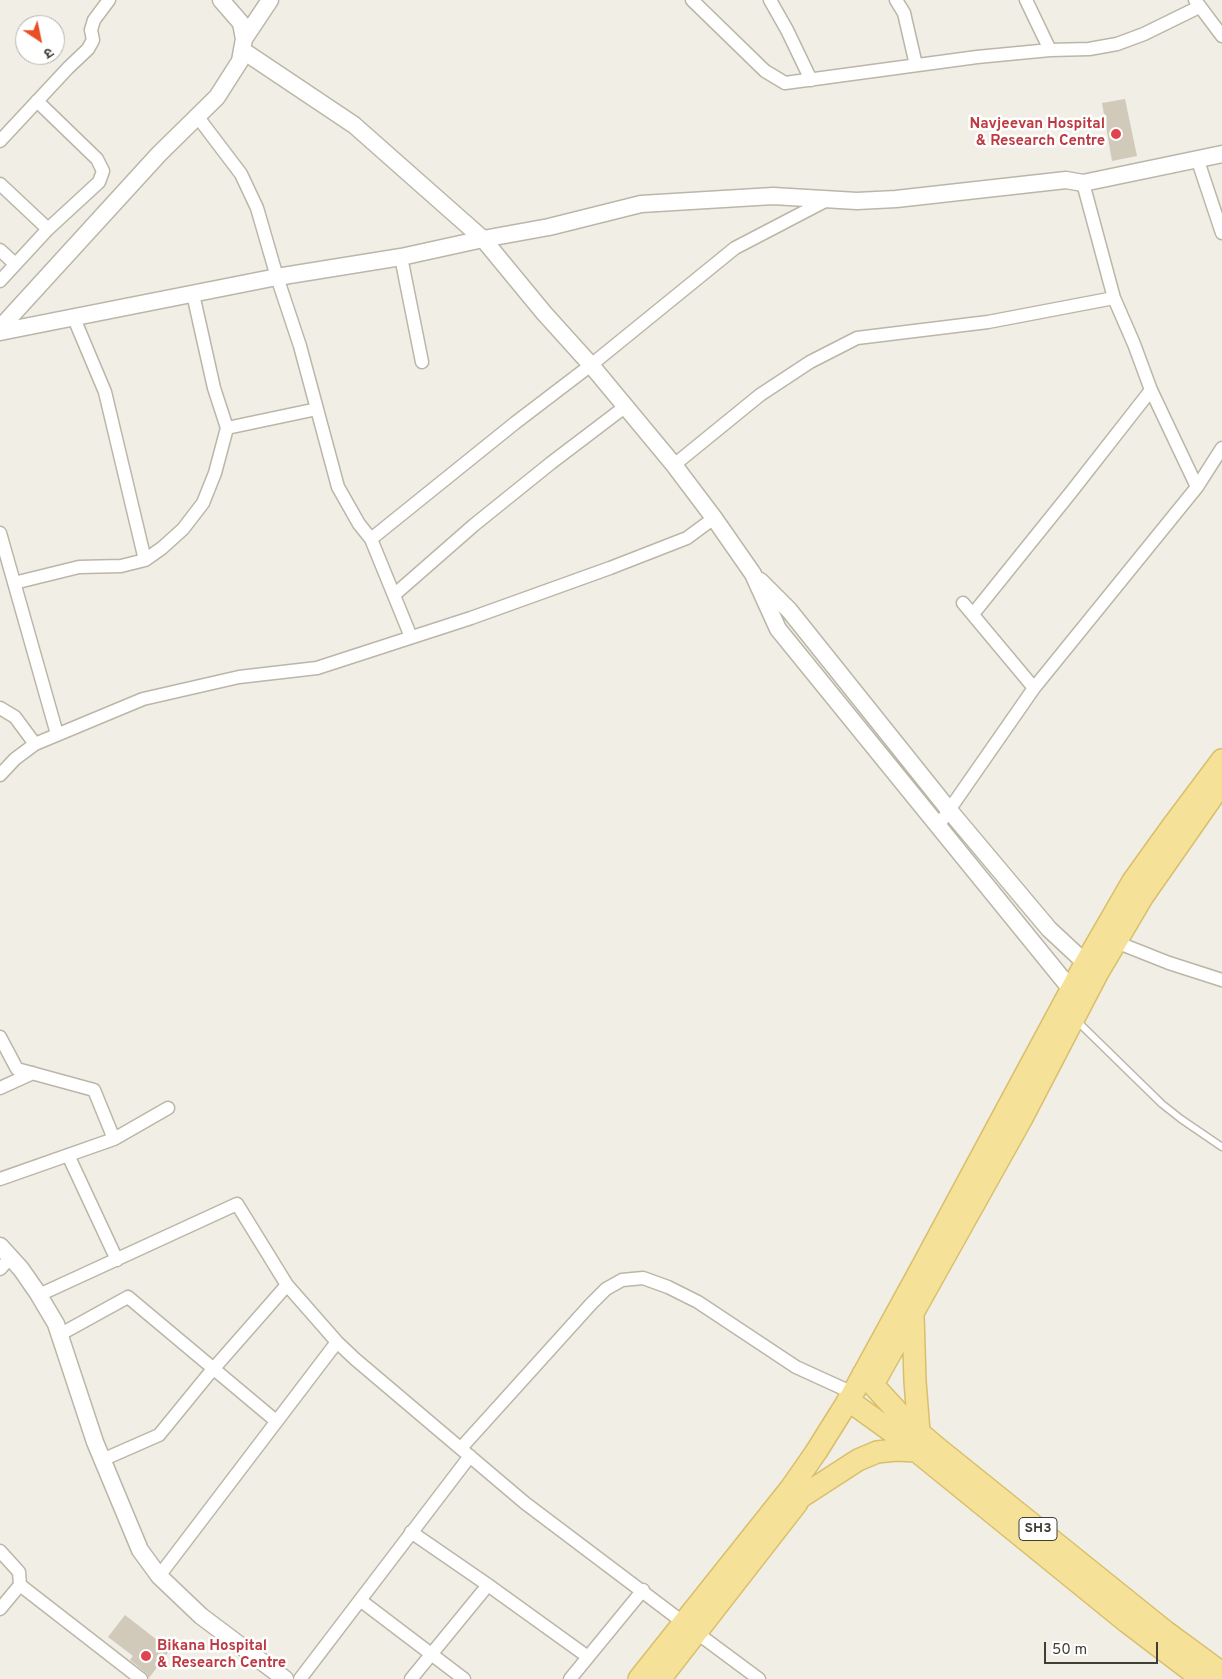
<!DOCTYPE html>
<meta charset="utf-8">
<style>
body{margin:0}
#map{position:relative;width:1222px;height:1679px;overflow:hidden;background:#f1eee5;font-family:Overpass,"Noto Sans Devanagari",sans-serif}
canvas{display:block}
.north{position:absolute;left:15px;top:15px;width:50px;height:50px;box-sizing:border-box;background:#fff;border:1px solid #b4b2ae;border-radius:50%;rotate:146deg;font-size:14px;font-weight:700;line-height:20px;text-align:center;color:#433e35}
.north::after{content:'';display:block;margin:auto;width:18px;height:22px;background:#e94e24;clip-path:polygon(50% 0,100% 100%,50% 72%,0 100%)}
.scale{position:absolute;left:1044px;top:1642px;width:114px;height:22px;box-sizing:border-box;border:2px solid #433e35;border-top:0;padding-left:6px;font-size:15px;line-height:18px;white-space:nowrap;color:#433e35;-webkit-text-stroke:4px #fff;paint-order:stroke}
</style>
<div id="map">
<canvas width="1222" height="1679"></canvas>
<div class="north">उ</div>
<div class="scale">50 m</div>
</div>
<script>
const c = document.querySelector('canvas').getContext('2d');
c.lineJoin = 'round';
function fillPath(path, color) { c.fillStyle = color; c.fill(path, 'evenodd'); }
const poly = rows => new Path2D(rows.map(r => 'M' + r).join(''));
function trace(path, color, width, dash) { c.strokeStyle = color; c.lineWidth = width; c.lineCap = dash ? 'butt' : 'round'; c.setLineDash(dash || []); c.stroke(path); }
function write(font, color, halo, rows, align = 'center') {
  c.font = font + ' Overpass,sans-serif'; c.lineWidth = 5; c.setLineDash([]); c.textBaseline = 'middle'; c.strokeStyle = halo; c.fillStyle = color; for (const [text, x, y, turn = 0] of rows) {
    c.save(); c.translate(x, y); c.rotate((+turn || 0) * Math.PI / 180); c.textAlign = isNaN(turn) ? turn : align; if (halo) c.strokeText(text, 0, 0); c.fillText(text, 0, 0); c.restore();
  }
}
fillPath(poly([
 [1125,99,1137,156,1112,161,1102,103],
 [125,1615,170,1650,149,1678,146,1673,130,1660,133,1656,108,1637]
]), '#d1cabb');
const service = poly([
 [1077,1021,1162,1104,1181,1119,1222,1147]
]);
const minor = poly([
 [692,0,765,71,785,83,977,57,1050,50,1089,49,1117,44,1144,34,1199,7],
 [770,0,787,30,811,80],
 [896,0,904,13,916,65],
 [1026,0,1050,50],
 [1195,0,1222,36],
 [197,116,241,174,257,208,277,277,300,346,317,409],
 [0,141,68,68,88,49,93,40,91,30,94,20,109,0],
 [1197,158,1222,233],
 [1083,183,1114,298,1134,344,1151,390,1197,487],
 [0,184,48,229],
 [0,250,15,264],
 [401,257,422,362],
 [0,281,48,229,99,182,103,171,97,159,37,101],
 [193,294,214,388,227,428,317,409,338,487,359,524,371,539,411,637],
 [73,316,105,392,145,560],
 [674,465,760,395,810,362,857,338,988,322,1114,298],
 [0,533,57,734],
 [371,539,515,423,591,365,735,248,829,199],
 [14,583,79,567,121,566,145,560,162,548,183,529,203,503,215,473,227,428],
 [394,595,474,525,551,463,626,406],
 [963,603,1034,688],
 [973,614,1072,491,1151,390],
 [0,708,15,717,35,744],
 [0,775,15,759,35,744,143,699,239,677,317,668,471,618,610,568,687,538,714,518],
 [938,826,1034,688,1197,487,1222,448],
 [1116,942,1169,963,1222,980],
 [0,1037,17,1069,94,1090,114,1139,0,1179],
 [0,1088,33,1073],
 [114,1139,168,1108],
 [68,1155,117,1260],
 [0,1269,10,1258],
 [287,1285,337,1342,355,1359,525,1503,684,1623],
 [39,1295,237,1204,287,1285,208,1375,159,1435,102,1460],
 [59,1335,128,1297,276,1421],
 [461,1448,591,1304,606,1289,622,1280,643,1278,668,1287,698,1302,796,1367,853,1393],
 [411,1532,488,1585,588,1657],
 [0,1551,19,1572,20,1585],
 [159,1576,337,1342],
 [360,1600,464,1679],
 [0,1609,20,1585,141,1679],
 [697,1633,759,1679],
 [300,1679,470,1456],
 [411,1679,488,1585],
 [570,1679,643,1590]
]);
const tertiary = poly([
 [244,39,270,0],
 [242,50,354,125,483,239,549,227,641,204,773,196,857,201,896,199,1066,180,1083,183,1222,154],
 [0,328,159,154,217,97,240,61,244,39,241,23,221,0],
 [0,332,277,277,401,257,483,239,544,313,591,365,674,465,714,518,753,574,778,629,1078,998],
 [760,581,789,610,949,810,1049,929,1093,970],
 [0,1246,21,1269,37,1292,56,1324,95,1442,140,1550,159,1576,201,1616,285,1679]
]);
const primary = poly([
 [913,1315,915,1381,919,1432],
 [863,1374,908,1423,936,1447,1166,1632,1222,1673],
 [876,1379,1022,1118,1097,974,1143,896,1222,783],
 [848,1400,898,1436,1127,1622,1202,1679],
 [801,1497,858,1460,877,1452,896,1450,916,1451],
 [639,1679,791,1488,816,1452,853,1393,923,1265,1085,964,1133,881,1171,828,1222,760],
 [660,1679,797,1503]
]);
trace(service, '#bbb6a8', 9);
trace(minor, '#bbb6a8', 15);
trace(tertiary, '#bbb6a8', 19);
trace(primary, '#d9bf6a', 24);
trace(service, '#fff', 6);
trace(minor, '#fff', 12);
trace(tertiary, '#fff', 16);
trace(primary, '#f6e199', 21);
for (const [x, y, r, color] of [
 [1116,134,6,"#e0444e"],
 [146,1656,6,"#e0444e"]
]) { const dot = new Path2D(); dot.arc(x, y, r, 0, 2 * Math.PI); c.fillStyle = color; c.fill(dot); trace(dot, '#fff', 2); }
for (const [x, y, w] of [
 [1038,1529,38]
]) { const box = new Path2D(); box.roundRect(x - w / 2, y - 11.5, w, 23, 4); c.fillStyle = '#fff'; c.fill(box); trace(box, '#433e35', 1); }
write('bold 14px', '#433e35', null, [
 ["SH3",1038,1529]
]);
write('bold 15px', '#be3a42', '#fff', [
 ["Navjeevan Hospital",1105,125],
 ["& Research Centre",1105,142],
 ["Bikana Hospital",157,1647,"left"],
 ["& Research Centre",157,1664,"left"]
], 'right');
</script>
